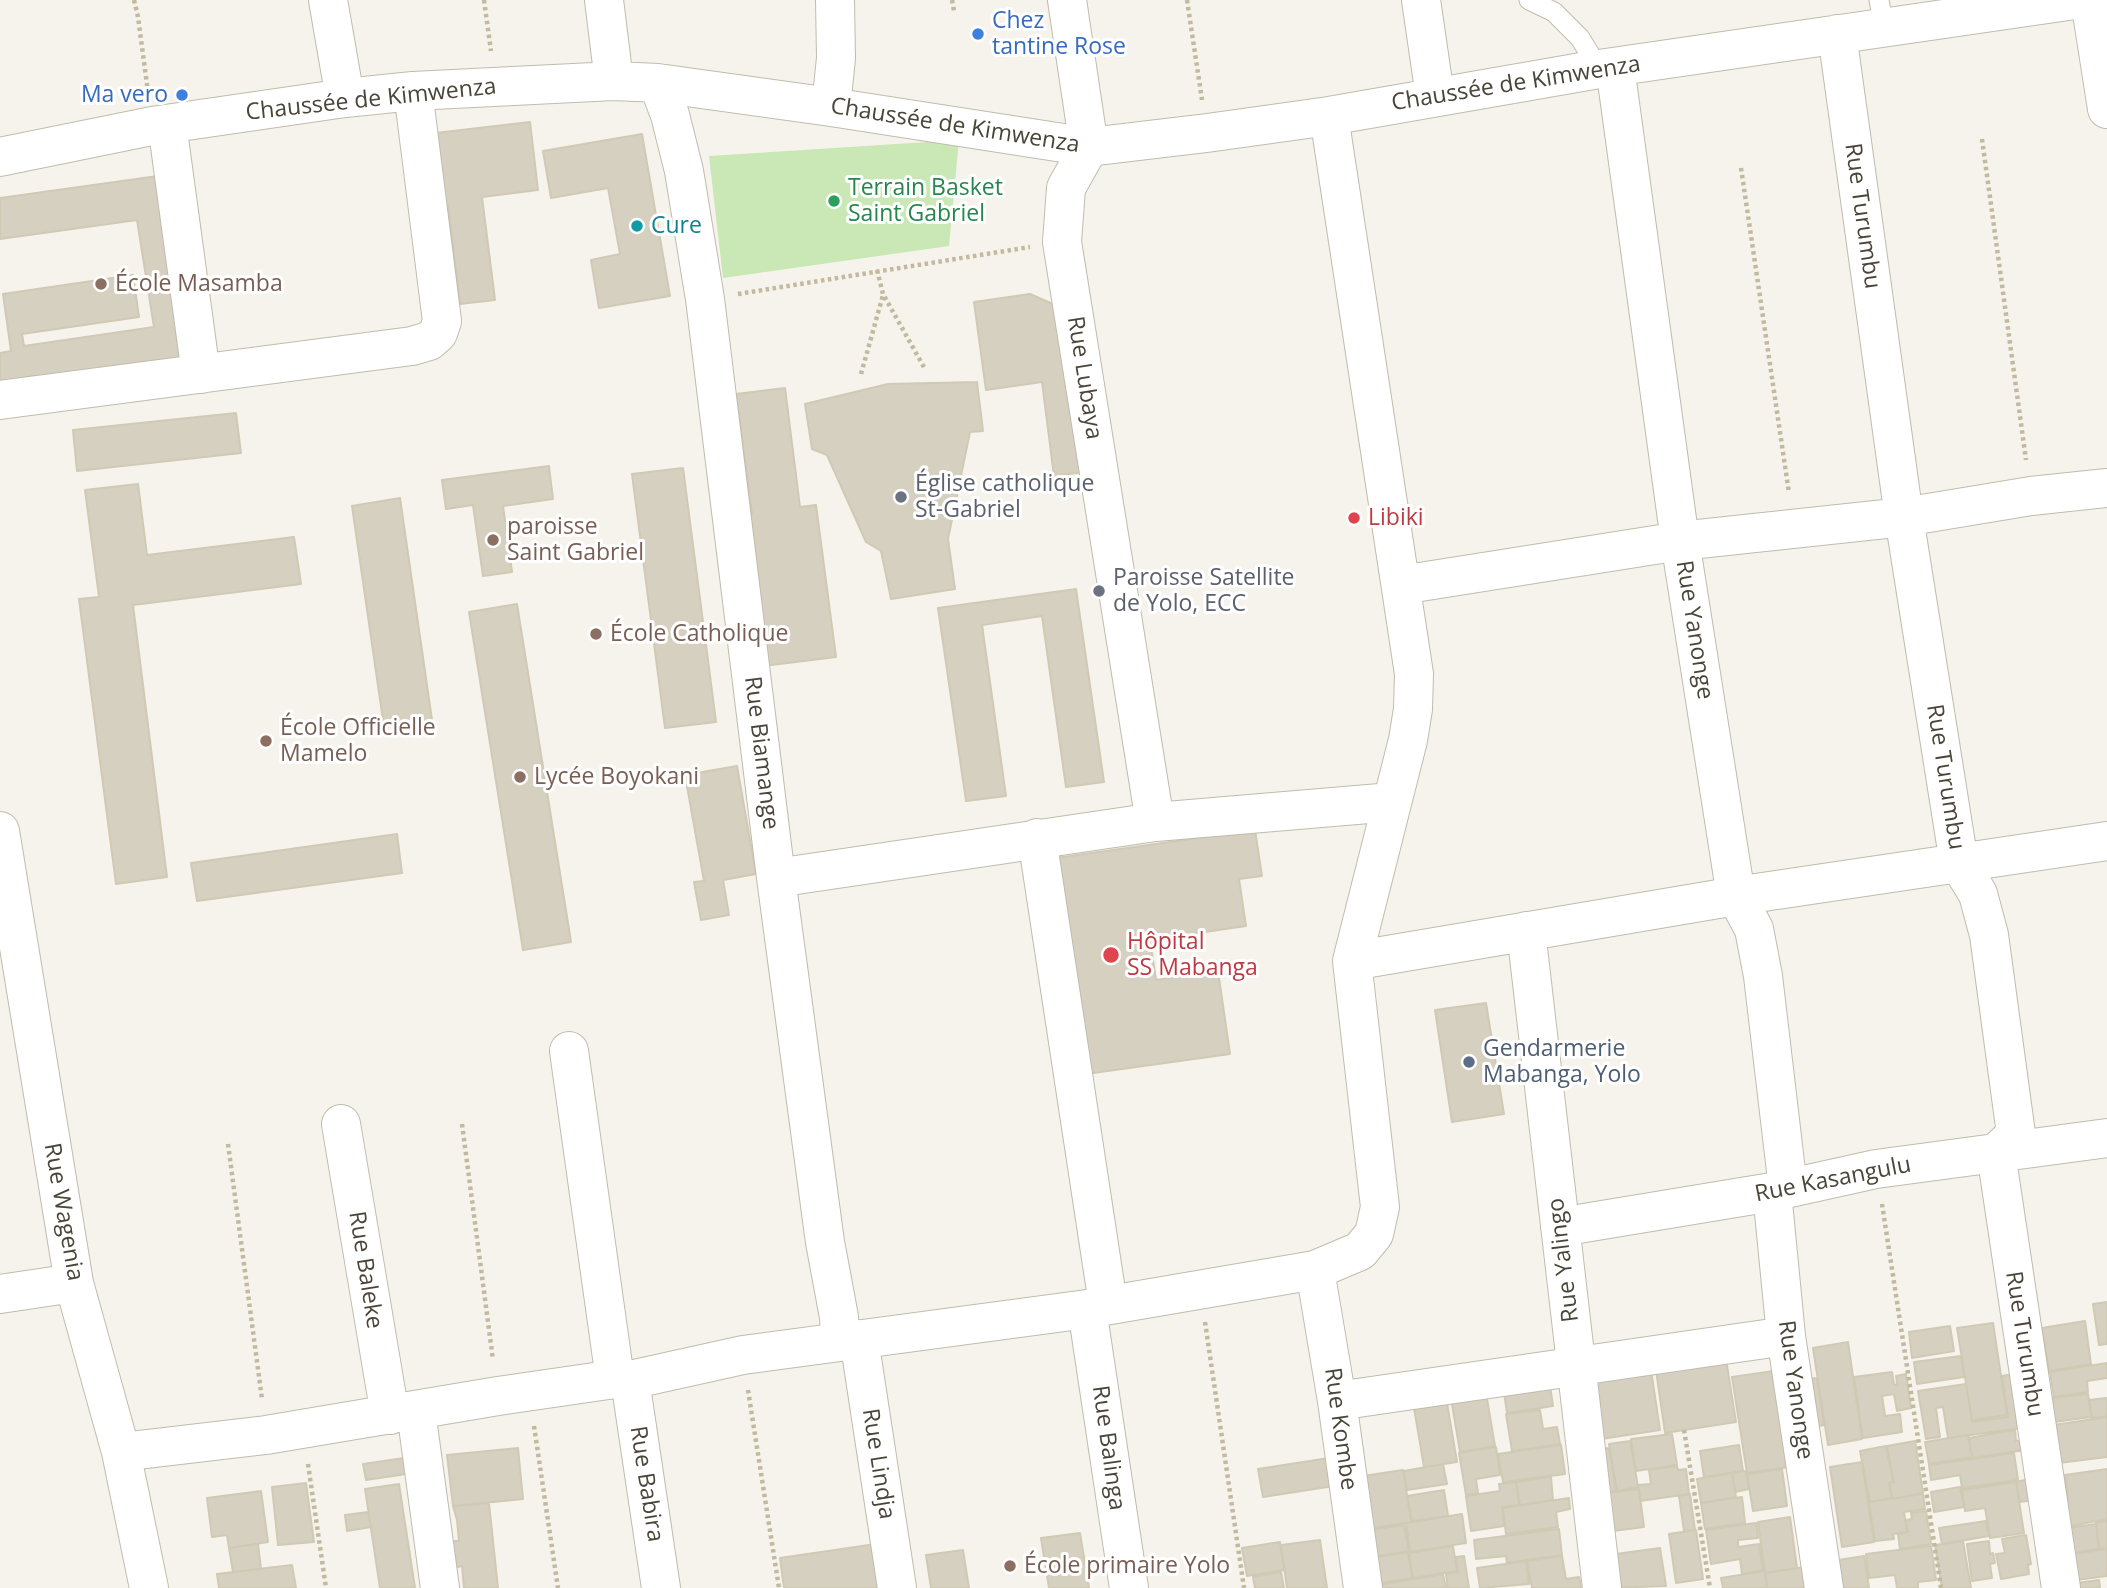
<!DOCTYPE html>
<meta charset="utf-8">
<style>
body{margin:0}
canvas{display:block;background:#f5f3eb}
</style>
<canvas width="2107" height="1588"></canvas>
<script>
const c = document.querySelector('canvas').getContext('2d');
c.lineJoin = 'round';
function fillPath(path, color) { c.fillStyle = color; c.fill(path, 'evenodd'); }
const poly = rows => new Path2D(rows.map(r => 'M' + r).join(''));
function trace(path, color, width, dash) { c.strokeStyle = color; c.lineWidth = width; c.lineCap = dash ? 'butt' : 'round'; c.setLineDash(dash || []); c.stroke(path); }
function write(font, color, halo, rows, align = 'center') {
  c.font = font + ' "Open Sans",sans-serif'; c.lineWidth = 6; c.setLineDash([]); c.textBaseline = 'middle'; c.strokeStyle = halo; c.fillStyle = color; for (const [text, x, y, turn = 0] of rows) {
    c.save(); c.translate(x, y); c.rotate((+turn || 0) * Math.PI / 180); c.textAlign = isNaN(turn) ? turn : align; if (halo) c.strokeText(text, 0, 0); c.fillText(text, 0, 0); c.restore();
  }
}
fillPath(poly([
 [959,140,949,246,723,278,709,156]
]), '#cae7b6');
const building = poly([
 [530,122,538,190,482,197,495,300,460,304,448,205,436,207,427,134,530,122],
 [642,134,670,296,599,308,591,260,620,254,608,188,551,198,543,151,642,134],
 [158,176,187,370,0,397,0,353,11,351,3,294,133,275,139,317,22,334,24,346,154,327,137,220,0,239,0,198,158,176],
 [1030,294,1062,308,1084,472,1054,476,1042,382,986,390,974,302,1030,294],
 [977,382,983,431,970,432,948,539,955,589,891,599,881,551,866,542,827,455,812,449,805,404,888,384,977,382],
 [785,388,800,507,816,505,836,657,763,666,743,515,752,514,736,394,785,388],
 [236,413,241,453,77,471,73,430,236,413],
 [549,466,553,499,503,506,512,572,483,576,473,505,446,509,442,480,549,466],
 [683,468,716,722,665,728,632,474,683,468],
 [138,484,147,555,294,537,301,584,133,605,167,877,116,884,79,599,99,597,85,490,138,484],
 [400,498,432,720,384,727,352,506,400,498],
 [1076,589,1104,782,1066,787,1042,616,982,625,1006,796,966,801,938,608,1076,589],
 [517,604,571,942,523,950,469,612,517,604],
 [737,766,756,874,723,880,729,915,701,920,694,882,704,881,685,775,737,766],
 [1255,830,1262,876,1239,879,1246,926,1150,940,1156,980,1218,971,1230,1054,1086,1074,1056,858,1255,830],
 [397,834,402,873,197,901,191,863,397,834],
 [1486,1003,1504,1114,1452,1122,1435,1010,1486,1003],
 [2107,1302,2107,1344,2099,1345,2093,1304,2107,1302],
 [2085,1321,2091,1364,2049,1371,2042,1328,2085,1321],
 [1993,1323,2007,1415,1972,1420,1957,1328,1993,1323],
 [1950,1326,1954,1351,1912,1358,1909,1332,1950,1326],
 [1848,1342,1862,1439,1828,1445,1813,1348,1848,1342],
 [1961,1356,1964,1377,1917,1384,1914,1362,1961,1356],
 [1726,1359,1736,1422,1665,1433,1656,1370,1726,1359],
 [2107,1363,2107,1378,2087,1381,2088,1392,2054,1397,2050,1372,2107,1363],
 [1651,1370,1660,1430,1595,1440,1585,1380,1651,1370],
 [1781,1370,1796,1466,1747,1473,1732,1377,1781,1370],
 [1892,1372,1894,1385,1897,1384,1896,1376,1906,1374,1911,1408,1897,1411,1894,1394,1882,1396,1885,1416,1900,1414,1902,1432,1863,1438,1854,1377,1892,1372],
 [2014,1374,2022,1428,1948,1438,1943,1407,1936,1408,1940,1437,1926,1439,1918,1391,1966,1384,1972,1422,2008,1417,2002,1376,2014,1374],
 [1817,1378,1824,1425,1813,1427,1806,1379,1817,1378],
 [1550,1386,1553,1406,1507,1413,1504,1392,1550,1386],
 [1445,1391,1457,1462,1424,1467,1412,1396,1445,1391],
 [1486,1393,1495,1446,1460,1452,1451,1398,1486,1393],
 [2088,1394,2091,1417,2054,1422,2051,1398,2088,1394],
 [2107,1398,2107,1416,2092,1418,2089,1400,2107,1398],
 [1540,1410,1543,1429,1557,1427,1560,1444,1512,1451,1506,1414,1540,1410],
 [2107,1417,2107,1457,2059,1463,2054,1425,2107,1417],
 [2015,1430,2016,1441,2024,1440,2025,1450,1972,1458,1969,1438,2015,1430],
 [1672,1434,1677,1465,1636,1471,1631,1439,1672,1434],
 [1968,1435,1972,1457,1929,1464,1925,1442,1968,1435],
 [1630,1441,1638,1487,1617,1491,1609,1444,1630,1441],
 [1915,1441,1923,1493,1892,1499,1890,1483,1894,1482,1887,1446,1915,1441],
 [1561,1445,1565,1474,1503,1482,1498,1454,1561,1445],
 [1739,1445,1743,1471,1704,1477,1700,1451,1739,1445],
 [1886,1446,1893,1482,1889,1483,1892,1498,1870,1502,1860,1451,1886,1446],
 [1496,1447,1500,1475,1476,1479,1478,1493,1466,1495,1459,1453,1496,1447],
 [518,1448,523,1499,453,1506,447,1455,518,1448],
 [1609,1448,1616,1491,1601,1493,1593,1450,1609,1448],
 [2014,1453,2018,1480,1962,1488,1960,1475,1931,1480,1929,1465,2014,1453],
 [411,1457,413,1473,366,1480,363,1464,411,1457],
 [1329,1458,1334,1486,1263,1497,1258,1469,1329,1458],
 [1862,1462,1874,1542,1842,1547,1830,1467,1862,1462],
 [1443,1464,1447,1484,1407,1490,1404,1471,1443,1464],
 [1677,1466,1678,1470,1686,1469,1689,1494,1640,1501,1638,1485,1651,1484,1649,1470,1677,1466],
 [1782,1469,1787,1506,1753,1511,1747,1474,1782,1469],
 [2107,1469,2107,1519,2060,1528,2056,1501,2068,1499,2065,1475,2107,1469],
 [1403,1470,1411,1522,1361,1530,1363,1476,1403,1470],
 [1746,1471,1749,1489,1735,1492,1732,1473,1746,1471],
 [1732,1473,1736,1497,1701,1503,1697,1479,1732,1473],
 [1551,1477,1553,1500,1520,1505,1516,1482,1551,1477],
 [2030,1479,2033,1500,2020,1502,2016,1482,2030,1479],
 [1516,1482,1519,1505,1502,1507,1504,1526,1471,1531,1466,1496,1500,1491,1499,1484,1516,1482],
 [2016,1482,2024,1533,1990,1538,1985,1508,1965,1511,1962,1490,2016,1482],
 [306,1483,314,1542,278,1545,272,1487,306,1483],
 [399,1484,415,1588,380,1588,365,1489,399,1484],
 [1960,1487,1964,1507,1934,1512,1931,1492,1960,1487],
 [1639,1489,1644,1527,1605,1532,1600,1494,1639,1489],
 [1444,1490,1448,1516,1412,1521,1407,1496,1444,1490],
 [261,1491,268,1542,229,1548,227,1535,212,1537,207,1498,261,1491],
 [1690,1494,1695,1530,1684,1531,1679,1496,1690,1494],
 [1923,1494,1925,1509,1904,1512,1907,1532,1893,1534,1894,1539,1875,1541,1869,1502,1923,1494],
 [1742,1497,1745,1523,1705,1529,1701,1503,1742,1497],
 [1569,1498,1570,1509,1556,1512,1558,1527,1506,1534,1503,1508,1569,1498],
 [489,1503,498,1588,464,1588,462,1566,453,1568,450,1541,459,1541,457,1520,453,1506,489,1503],
 [1926,1511,1931,1544,1900,1549,1898,1534,1908,1532,1906,1520,1912,1519,1911,1513,1926,1511],
 [368,1512,371,1527,347,1531,345,1515,368,1512],
 [1462,1514,1466,1543,1410,1552,1406,1523,1462,1514],
 [1790,1517,1797,1568,1765,1573,1758,1522,1790,1517],
 [1986,1521,1989,1536,1942,1544,1939,1528,1986,1521],
 [2107,1521,2107,1548,2099,1549,2096,1522,2107,1521],
 [1756,1523,1758,1538,1738,1540,1738,1547,1759,1544,1763,1570,1742,1574,1740,1559,1711,1564,1706,1530,1756,1523],
 [2096,1524,2099,1549,2073,1553,2069,1528,2096,1524],
 [1404,1525,1409,1551,1366,1558,1362,1531,1404,1525],
 [1559,1529,1562,1555,1507,1563,1506,1556,1476,1559,1474,1540,1559,1529],
 [1696,1530,1703,1579,1676,1583,1669,1534,1696,1530],
 [1080,1533,1089,1588,1049,1588,1041,1538,1080,1533],
 [2026,1535,2031,1564,2028,1565,2029,1574,2001,1579,1996,1554,2005,1553,2002,1539,2026,1535],
 [1320,1540,1327,1588,1287,1588,1281,1545,1320,1540],
 [1963,1541,1971,1588,1942,1588,1935,1545,1963,1541],
 [1989,1541,1990,1554,1993,1553,1995,1563,1990,1564,1992,1578,1972,1581,1967,1544,1989,1541],
 [1280,1542,1284,1570,1247,1576,1242,1548,1280,1542],
 [258,1544,261,1569,233,1572,229,1548,258,1544],
 [876,1544,883,1588,784,1588,780,1558,876,1544],
 [1453,1546,1457,1571,1413,1578,1409,1553,1453,1546],
 [1931,1546,1936,1580,1918,1582,1918,1588,1897,1588,1895,1575,1869,1578,1866,1554,1931,1546],
 [1660,1548,1666,1586,1606,1588,1601,1556,1660,1548],
 [2107,1549,2107,1576,2076,1580,2072,1554,2107,1549],
 [963,1550,969,1588,931,1588,926,1555,963,1550],
 [1408,1552,1412,1578,1371,1585,1366,1559,1408,1552],
 [1464,1556,1469,1588,1448,1588,1446,1574,1458,1572,1456,1557,1464,1556],
 [1562,1556,1566,1579,1579,1577,1581,1588,1532,1588,1527,1561,1562,1556],
 [1864,1556,1869,1588,1837,1588,1832,1561,1864,1556],
 [1526,1561,1529,1584,1480,1588,1477,1568,1526,1561],
 [292,1565,296,1588,219,1588,217,1574,292,1565],
 [1811,1566,1814,1588,1767,1588,1765,1573,1811,1566],
 [1765,1571,1767,1588,1723,1588,1721,1578,1765,1571],
 [1281,1572,1284,1588,1255,1588,1253,1577,1281,1572],
 [1443,1574,1446,1588,1379,1588,1379,1585,1443,1574],
 [2099,1580,2100,1588,2078,1588,2077,1583,2099,1580]
]);
fillPath(building, '#d6d0c1');
trace(building, '#d0c9b4', 2);
const lane = poly([
 [1529,0,1554,12,1580,38,1599,69],
 [1879,0,1884,27]
]);
const street = poly([
 [328,0,345,98],
 [604,0,614,81],
 [1067,0,1089,147,1066,188,1062,242,1155,822],
 [1421,0,1435,96],
 [2090,0,2107,109],
 [1837,34,1904,517,1959,863,1978,894,1989,935,2016,1134,1996,1153,2061,1588],
 [1615,67,1680,541,1736,896,1754,929,1763,976,1788,1188],
 [658,83,670,115,684,171,705,299,776,878,825,1242,839,1317,840,1342],
 [831,107,836,58,835,0],
 [167,124,201,374],
 [0,157,152,126,345,98,413,91,614,81,658,83,831,107,1089,147,1207,133,1329,116,1599,69,2075,0],
 [0,400,412,346,429,341,438,333,442,321,413,91],
 [1401,585,1680,541,1904,517,2031,496,2107,488],
 [0,831,74,1283,121,1452,149,1588],
 [1037,838,1108,1304],
 [776,878,1155,822,1392,802],
 [1526,931,1602,1588],
 [1352,961,1736,896,2107,841],
 [569,1051,615,1379],
 [341,1124,390,1415],
 [1772,1192,1786,1336,1824,1588],
 [1560,1227,1772,1192,1876,1169,2107,1138],
 [1315,1270,1337,1401,1363,1588],
 [0,1294,74,1283],
 [1087,1309,1129,1588],
 [859,1339,897,1588],
 [630,1380,661,1588],
 [1337,1401,1786,1336],
 [416,1411,440,1588],
 [121,1452,266,1435,498,1396,615,1379,630,1380,743,1355,1087,1309,1315,1270,1360,1251,1374,1234,1380,1207,1352,961,1408,740,1413,709,1414,674,1329,116]
]);
trace(lane, '#c0bcad', 21);
trace(street, '#c0bcad', 40);
trace(poly([
 [134,0,138,17,148,92],
 [484,0,491,51],
 [952,0,954,11],
 [1187,0,1202,100],
 [1982,139,2026,460],
 [1741,168,1789,493],
 [877,270,883,294,925,369],
 [738,294,1030,247],
 [861,374,883,295],
 [462,1124,493,1360],
 [228,1144,262,1399],
 [1882,1204,1941,1588],
 [1205,1322,1244,1588],
 [748,1390,779,1588],
 [534,1426,558,1588],
 [1684,1430,1710,1588],
 [308,1464,326,1588]
]), '#c1ba9f', 4.5, [3.5, 3.5]);
trace(lane, '#fff', 19);
trace(street, '#fff', 38);
for (const [x, y, r, color] of [
 [978,34,7,"#3f7fe0"],
 [182,95,7,"#3f7fe0"],
 [834,201,7,"#2e9e5b"],
 [637,226,7,"#0f9aa8"],
 [101,284,7,"#8d6e63"],
 [901,497,7,"#6b7280"],
 [1354,518,7,"#e0444e"],
 [493,540,7,"#8d6e63"],
 [1099,591,7,"#6b7280"],
 [596,634,7,"#8d6e63"],
 [266,741,7,"#8d6e63"],
 [520,777,7,"#8d6e63"],
 [1111,955,9,"#e0444e"],
 [1469,1062,7,"#5c6f8a"],
 [1010,1566,7,"#8d6e63"]
]) { const dot = new Path2D(); dot.arc(x, y, r, 0, 2 * Math.PI); c.fillStyle = color; c.fill(dot); trace(dot, '#fff', 2.5); }
write('23px', '#366cbe', '#fff', [
 ["Chez",992,21],
 ["tantine Rose",992,47],
 ["Ma vero",168,95,"right"]
], 'left');
write('23px', '#494539', '#fff', [
 ["Chaussée de Kimwenza",1516,84,-9],
 ["Chaussée de Kimwenza",371,100,-6],
 ["Chaussée de Kimwenza",955,126,9],
 ["Rue Turumbu",1862,216,82],
 ["Rue Lubaya",1084,378,81],
 ["Rue Yanonge",1694,630,81],
 ["Rue Biamange",761,753,83],
 ["Rue Turumbu",1945,777,81],
 ["Rue Kasangulu",1833,1180,-11],
 ["Rue Wagenia",63,1212,80],
 ["Rue Yalingo",1564,1260,-97],
 ["Rue Baleke",365,1270,81],
 ["Rue Turumbu",2024,1344,81],
 ["Rue Yanonge",1795,1390,82],
 ["Rue Kombe",1340,1429,82],
 ["Rue Balinga",1108,1448,82],
 ["Rue Lindja",878,1464,81],
 ["Rue Babira",646,1484,81]
]);
write('23px', '#27864d', '#fff', [
 ["Terrain Basket",848,188],
 ["Saint Gabriel",848,214]
], 'left');
write('23px', '#0d838f', '#fff', [
 ["Cure",651,226]
], 'left');
write('23px', '#785e54', '#fff', [
 ["École Masamba",115,284],
 ["paroisse",507,527],
 ["Saint Gabriel",507,553],
 ["École Catholique",610,634],
 ["École Officielle",280,728],
 ["Mamelo",280,754],
 ["Lycée Boyokani",534,777],
 ["École primaire Yolo",1024,1566]
], 'left');
write('23px', '#5b616d', '#fff', [
 ["Église catholique",915,484],
 ["St-Gabriel",915,510],
 ["Paroisse Satellite",1113,578],
 ["de Yolo, ECC",1113,604]
], 'left');
write('23px', '#be3a42', '#fff', [
 ["Libiki",1368,518],
 ["Hôpital",1127,942],
 ["SS Mabanga",1127,968]
], 'left');
write('23px', '#4e5e75', '#fff', [
 ["Gendarmerie",1483,1049],
 ["Mabanga, Yolo",1483,1075]
], 'left');
</script>
